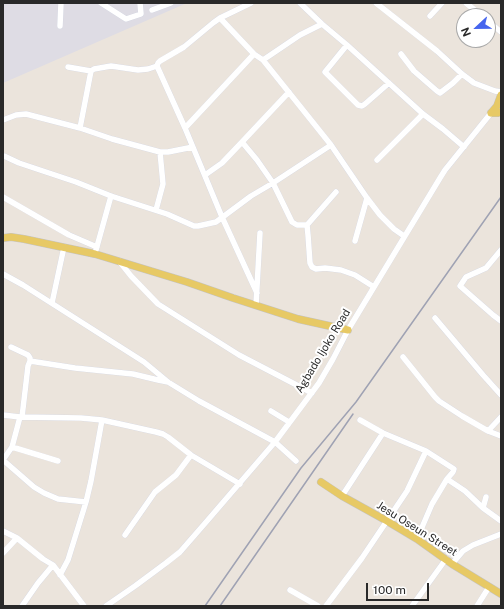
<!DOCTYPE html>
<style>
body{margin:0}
#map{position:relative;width:504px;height:609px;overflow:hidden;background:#ebe4dc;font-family:"Public Sans",sans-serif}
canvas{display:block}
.frame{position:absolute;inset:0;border:4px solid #292929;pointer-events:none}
.north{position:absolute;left:456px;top:8px;width:40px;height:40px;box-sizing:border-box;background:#fff;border:1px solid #a9a9a9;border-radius:50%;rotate:248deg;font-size:11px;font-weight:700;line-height:16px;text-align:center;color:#292929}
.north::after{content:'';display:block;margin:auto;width:14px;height:18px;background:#4665ee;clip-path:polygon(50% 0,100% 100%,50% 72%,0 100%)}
.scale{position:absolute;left:366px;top:583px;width:63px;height:18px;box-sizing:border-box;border:2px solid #292929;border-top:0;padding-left:5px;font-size:12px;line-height:14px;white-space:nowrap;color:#292929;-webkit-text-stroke:3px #fff;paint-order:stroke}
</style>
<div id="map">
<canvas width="504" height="609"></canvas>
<div class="frame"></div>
<div class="north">N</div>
<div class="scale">100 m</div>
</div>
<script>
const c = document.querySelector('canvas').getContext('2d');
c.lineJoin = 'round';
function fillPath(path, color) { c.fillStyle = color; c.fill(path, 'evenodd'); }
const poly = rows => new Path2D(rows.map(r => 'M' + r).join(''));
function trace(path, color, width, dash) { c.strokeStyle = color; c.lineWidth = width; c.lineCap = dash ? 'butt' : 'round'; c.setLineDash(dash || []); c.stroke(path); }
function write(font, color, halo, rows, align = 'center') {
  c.font = font + ' "Public Sans",sans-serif'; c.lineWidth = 4; c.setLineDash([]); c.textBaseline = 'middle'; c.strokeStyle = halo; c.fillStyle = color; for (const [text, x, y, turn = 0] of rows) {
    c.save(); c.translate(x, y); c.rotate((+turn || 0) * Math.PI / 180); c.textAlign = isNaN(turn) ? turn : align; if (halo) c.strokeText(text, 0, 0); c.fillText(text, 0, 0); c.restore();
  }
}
fillPath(poly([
 [3,3,187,3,3,83]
]), '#dedce4');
const minor = poly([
 [101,3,126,19,141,14,140,3],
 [300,3,322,24,347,45,423,114,443,129,464,147],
 [376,3,437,51,462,74,474,83,495,91,501,92],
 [466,3,482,16],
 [152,10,171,3],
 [430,16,442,3],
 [220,18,254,54,263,60,331,145,367,198,380,215,394,229,404,236],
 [488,21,501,32],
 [60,26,61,3],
 [347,45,325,72,358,105,362,106,365,104,389,83],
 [401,54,414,71,437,91,440,93,453,83,462,74],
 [263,60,300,35,322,24],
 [157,66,185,128,222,217,257,293],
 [68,67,91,71,94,69,111,66,138,70,148,69,157,66,158,63,160,61,184,47,213,23,220,18,251,3],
 [3,120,16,115,26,114,80,128,112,139,160,152,168,152,193,147],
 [80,128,91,71],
 [185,128,254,54],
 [242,142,257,160,273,183,292,222,297,225,307,225],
 [4,156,19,163,76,182,111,196,167,214,194,226,198,226,216,222,251,196,273,183,331,145],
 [377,160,423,114],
 [205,175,222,163,242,142,289,92],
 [336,192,307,225,308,235,310,263,312,267,316,269,325,268,341,270,355,275,374,287],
 [3,197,69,235,97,247],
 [156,210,163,184,160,152],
 [355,241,367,198],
 [96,250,111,196],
 [501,250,486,268,466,277,460,286,493,315,501,321],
 [119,261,131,276,158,304,239,355,312,393],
 [3,274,23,285,144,362,168,382,199,401,275,442,296,461],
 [52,303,64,247],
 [256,305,260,233],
 [435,318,483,375,501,395],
 [11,347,28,355,30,358,30,361,75,368,133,374,158,380,168,382],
 [403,357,435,397,439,401,462,416,488,431,501,436],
 [271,411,289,422],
 [3,415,20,417,81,418,102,420,156,432,163,434,168,437,191,455,240,484],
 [22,417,28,366,30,361],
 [360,420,383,433,426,451,454,469,453,472,447,479,432,504,417,539],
 [488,431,501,417],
 [12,447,58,461],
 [3,460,34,487,44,493,58,499,86,502],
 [3,460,12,447,20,417],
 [447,479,465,491,483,508,501,521],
 [342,496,383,433],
 [483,508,486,497],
 [3,531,17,538,43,559,53,565,84,606],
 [125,535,155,492,176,475,191,455],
 [3,553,17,538],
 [452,564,463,551,473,545,501,534],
 [60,575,68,560,86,502,91,481,102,420],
 [290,590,318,606],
 [22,606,38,583,53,565],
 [106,606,135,586,166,563,180,552,207,521,275,442,319,383,333,359,348,330,440,178,445,170,491,113],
 [326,606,362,558,407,491,426,451],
 [412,606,446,559],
 [477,606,489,587]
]);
const major = poly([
 [491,113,497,106,501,95],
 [491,113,498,113,501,112],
 [3,238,11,237,24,239,95,254,187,282,233,298,298,319,348,330],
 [321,482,342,496,387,521,417,539,452,564,501,594]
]);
trace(minor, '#d2d5e1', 6);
trace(major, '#c3c3c3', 8);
trace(minor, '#fff', 5.5);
trace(major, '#e7c965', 7);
trace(poly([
 [205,606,301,468,356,402,501,197],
 [220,606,353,414]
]), '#9fa2b3', 1.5);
write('11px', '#292929', '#fff', [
 ["Agbado Ijoko Road",323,351,-59],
 ["Jesu Oseun Street",417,529,32]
]);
</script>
